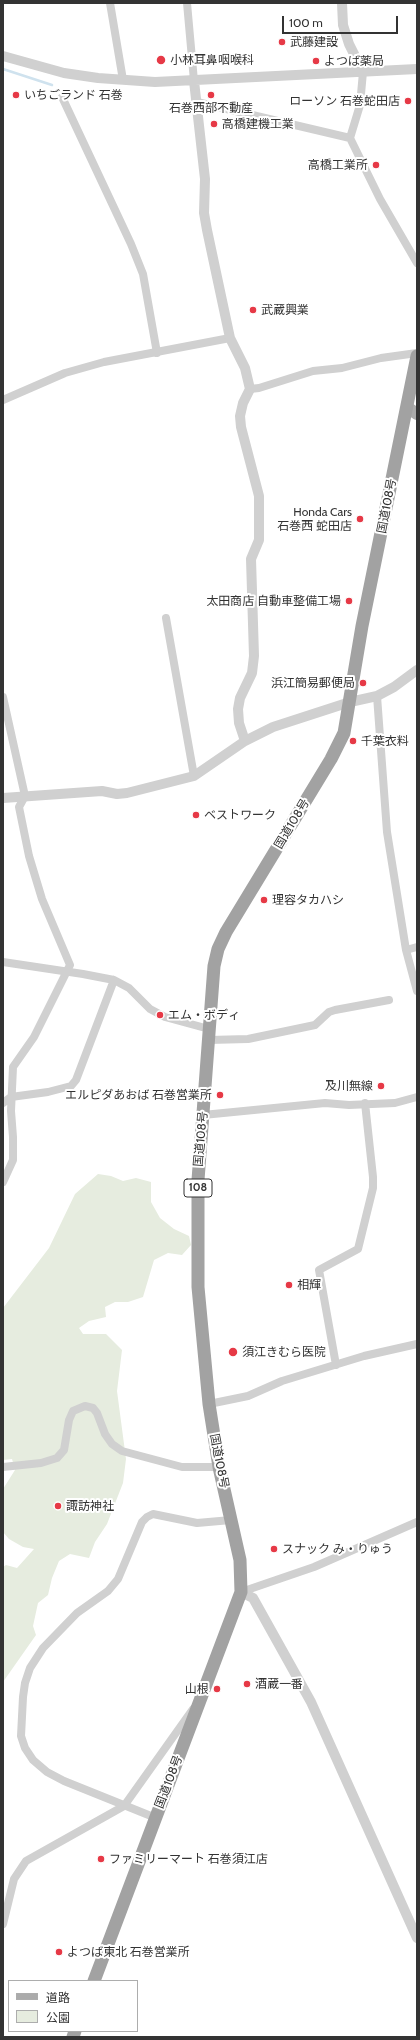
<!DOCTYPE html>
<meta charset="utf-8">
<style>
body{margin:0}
#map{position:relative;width:420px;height:2040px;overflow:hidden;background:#fff;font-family:Cabin,"Noto Sans JP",sans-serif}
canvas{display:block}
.frame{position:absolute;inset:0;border:4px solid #333;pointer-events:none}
.legend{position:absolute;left:8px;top:1980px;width:130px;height:52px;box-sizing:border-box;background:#fff;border:1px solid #adadad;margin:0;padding:5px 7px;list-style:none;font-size:12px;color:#333}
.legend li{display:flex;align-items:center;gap:8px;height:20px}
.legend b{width:20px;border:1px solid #adadad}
.scale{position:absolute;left:282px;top:16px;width:116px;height:18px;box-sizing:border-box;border:2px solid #333;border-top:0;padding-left:5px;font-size:12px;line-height:14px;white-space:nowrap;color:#333;-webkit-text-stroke:3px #fff;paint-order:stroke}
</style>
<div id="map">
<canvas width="420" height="2040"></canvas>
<div class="frame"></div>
<ul class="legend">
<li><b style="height:5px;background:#ababab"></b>道路</li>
<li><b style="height:11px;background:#e6ecdf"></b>公園</li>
</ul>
<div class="scale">100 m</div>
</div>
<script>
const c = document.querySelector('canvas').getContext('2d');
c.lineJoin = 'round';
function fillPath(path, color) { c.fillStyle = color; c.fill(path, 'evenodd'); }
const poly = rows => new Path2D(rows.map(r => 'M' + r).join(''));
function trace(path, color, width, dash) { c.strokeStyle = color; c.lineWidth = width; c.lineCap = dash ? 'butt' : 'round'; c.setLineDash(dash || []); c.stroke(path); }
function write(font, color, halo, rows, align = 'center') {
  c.font = font + ' Cabin,"Noto Sans JP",sans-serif'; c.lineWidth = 4; c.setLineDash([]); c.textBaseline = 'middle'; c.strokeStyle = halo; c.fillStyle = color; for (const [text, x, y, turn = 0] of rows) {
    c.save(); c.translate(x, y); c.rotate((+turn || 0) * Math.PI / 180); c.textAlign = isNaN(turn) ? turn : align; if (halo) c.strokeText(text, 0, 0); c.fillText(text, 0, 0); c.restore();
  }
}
fillPath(poly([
 [98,1174,111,1176,123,1181,136,1178,151,1182,151,1202,160,1218,174,1229,189,1236,191,1245,182,1255,168,1253,154,1260,143,1297,128,1302,115,1302,105,1307,106,1317,89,1321,79,1328,83,1334,106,1334,122,1350,117,1391,126,1459,123,1483,107,1524,95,1542,89,1558,70,1554,59,1561,52,1578,48,1595,38,1603,33,1626,36,1635,3,1682,3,1567,6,1565,17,1568,34,1549,23,1547,9,1539,3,1532,3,1489,15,1470,12,1459,3,1460,3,1308,49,1248,75,1194]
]), '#e6ecdf');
trace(poly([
 [3,69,52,85]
]), '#cfe2ee', 2.5);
trace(poly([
 [110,3,123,80],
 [187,3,194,81],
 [62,97,131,244,143,274,157,353],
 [197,102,350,138,380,199,417,263],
 [350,138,360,105,363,72],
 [250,389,259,388,313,371,342,368,381,358,417,353],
 [3,400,65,373,104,362,230,338],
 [166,618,194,776],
 [377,696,387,832,406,950,417,991],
 [3,697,25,796,19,807,29,856,42,899,70,965,34,1037,13,1067,11,1111,13,1137,13,1160,3,1182],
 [406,950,417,947],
 [3,962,83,974,114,980,129,988,150,1009,165,1017,209,1029],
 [209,1040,248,1039,315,1025,329,1012,335,1010,389,1000],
 [3,1103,11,1097,48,1092,71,1086,76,1080,114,980],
 [203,1115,325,1103,349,1105,395,1103,417,1097],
 [336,1365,319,1270,358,1249,373,1188,373,1177,365,1103],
 [209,1404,248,1396,282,1381,364,1356,417,1344],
 [3,1467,41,1463,57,1458,64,1450,69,1420,73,1411,85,1406,93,1408,97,1413,105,1434,112,1444,122,1451,182,1467,219,1467],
 [241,1592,314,1567,417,1522],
 [156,1818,64,1781,47,1772,33,1760,25,1748,21,1736,23,1697,25,1683,30,1668,43,1648,77,1613,108,1591,118,1579,142,1522,147,1517,153,1514,197,1523,231,1520],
 [3,1924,14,1879,26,1861,124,1806,193,1709]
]), '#d0d0d0', 8);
trace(poly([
 [342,3,343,25,349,44,363,72],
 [3,56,64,73,98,78,155,82,417,69],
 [245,741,273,727,350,702,377,696,394,687,417,670],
 [3,798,102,791,117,794,127,793,194,776,245,741,239,723,238,709,240,698,252,673,254,656,251,559,259,540,259,496,241,427,240,416,243,403,250,389,245,368,230,338,207,230,204,213,205,179,194,81],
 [241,1592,253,1598,311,1702,417,1938]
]), '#d0d0d0', 10);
trace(poly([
 [407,407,417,414]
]), '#ababab', 12);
trace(poly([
 [94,1981,241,1592,240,1560,219,1467,209,1404,198,1287,198,1180,214,966,218,949,226,932,331,759,344,733,362,626,417,356],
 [73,2037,75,2031]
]), '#a2a2a2', 13);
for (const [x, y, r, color] of [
 [282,42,4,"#e63946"],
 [161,60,5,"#e63946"],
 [316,61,4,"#e63946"],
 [16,95,4,"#e63946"],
 [211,95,4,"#e63946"],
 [408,101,4,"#e63946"],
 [214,124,4,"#e63946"],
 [376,165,4,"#e63946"],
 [253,310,4,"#e63946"],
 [360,519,4,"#e63946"],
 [349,601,4,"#e63946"],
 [363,683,4,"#e63946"],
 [353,741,4,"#e63946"],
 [196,815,4,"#e63946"],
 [264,900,4,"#e63946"],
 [160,1015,4,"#e63946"],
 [381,1086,4,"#e63946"],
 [220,1095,4,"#e63946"],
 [289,1285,4,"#e63946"],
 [233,1352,5,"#e63946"],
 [58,1506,4,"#e63946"],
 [274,1549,4,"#e63946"],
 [247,1684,4,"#e63946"],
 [217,1689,4,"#e63946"],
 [101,1859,4,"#e63946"],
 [59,1952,4,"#e63946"]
]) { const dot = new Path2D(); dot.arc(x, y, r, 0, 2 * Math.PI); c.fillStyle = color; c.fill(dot); trace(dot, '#fff', 1.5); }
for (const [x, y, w] of [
 [198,1188,28]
]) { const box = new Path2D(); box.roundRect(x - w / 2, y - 9, w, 18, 3); c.fillStyle = '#fff'; c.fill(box); trace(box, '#333', 1); }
write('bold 11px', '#333', null, [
 ["108",198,1188]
]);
write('12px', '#333', '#fff', [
 ["武藤建設",290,42],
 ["小林耳鼻咽喉科",170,60],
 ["よつば薬局",324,61],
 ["いちごランド 石巻",24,95],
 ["ローソン 石巻蛇田店",400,101,"right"],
 ["石巻西部不動産",211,108,"center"],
 ["高橋建機工業",222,124],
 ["高橋工業所",368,165,"right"],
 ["武蔵興業",261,310],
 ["Honda Cars",352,512,"right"],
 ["石巻西 蛇田店",352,526,"right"],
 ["太田商店 自動車整備工場",341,601,"right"],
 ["浜江簡易郵便局",355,683,"right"],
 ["千葉衣料",361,741],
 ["ベストワーク",204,815],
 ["理容タカハシ",272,900],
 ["エム・ボディ",168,1015],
 ["及川無線",373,1086,"right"],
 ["エルピダあおば 石巻営業所",212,1095,"right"],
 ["相輝",297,1285],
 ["須江きむら医院",242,1352],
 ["諏訪神社",66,1506],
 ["スナック み・りゅう",282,1549],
 ["酒蔵一番",255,1684],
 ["山根",209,1689,"right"],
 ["ファミリーマート 石巻須江店",109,1859],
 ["よつば東北 石巻営業所",67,1952]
], 'left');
write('12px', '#333', '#fff', [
 ["国道108号",387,506,-79],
 ["国道108号",292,824,-59],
 ["国道108号",201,1139,-85],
 ["国道108号",219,1461,79],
 ["国道108号",169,1782,-69]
]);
</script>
